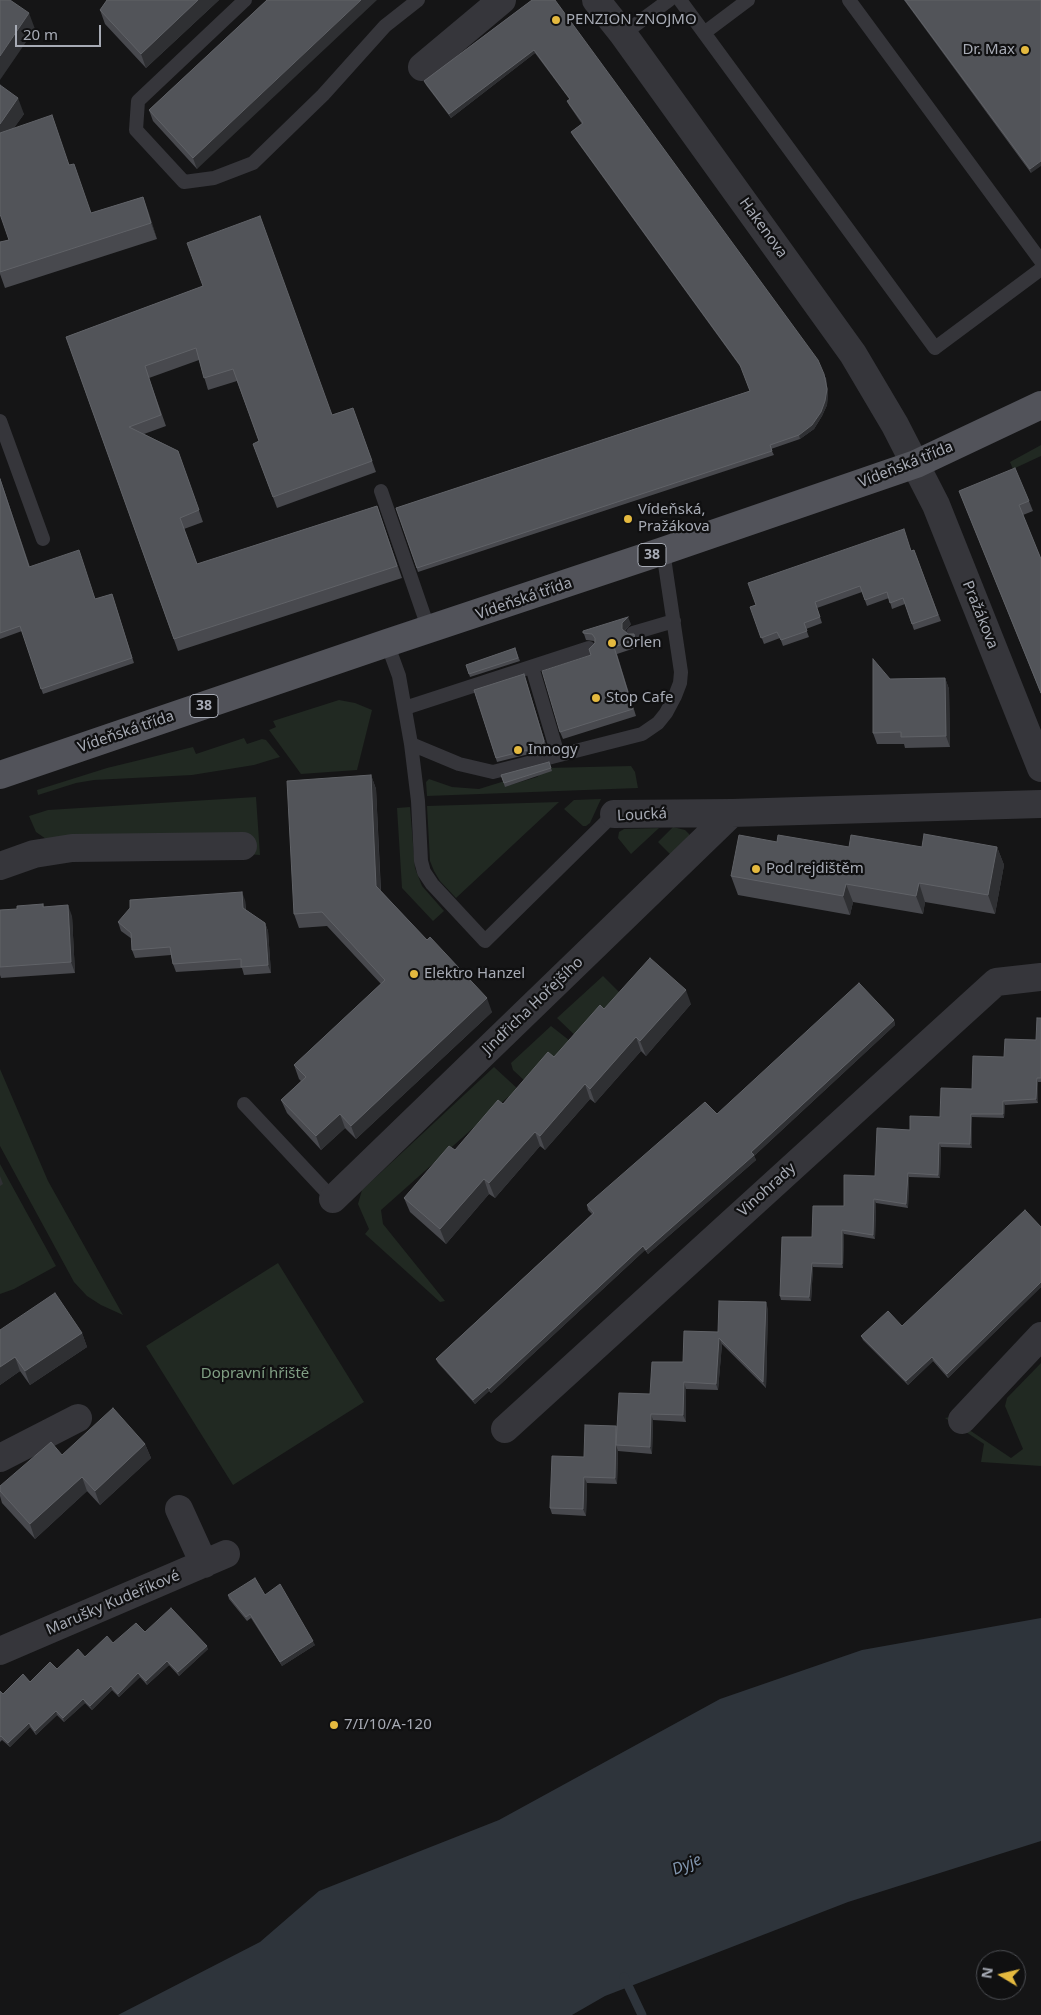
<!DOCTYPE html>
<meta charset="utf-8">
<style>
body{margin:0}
#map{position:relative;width:1041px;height:2015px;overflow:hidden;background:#151516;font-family:"Noto Sans",sans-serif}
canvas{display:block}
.north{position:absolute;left:976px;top:1950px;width:50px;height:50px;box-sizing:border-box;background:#101011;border:1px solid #4c4e53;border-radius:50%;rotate:279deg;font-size:14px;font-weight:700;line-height:20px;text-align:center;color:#a7abb5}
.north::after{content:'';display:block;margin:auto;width:18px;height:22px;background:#e4b93f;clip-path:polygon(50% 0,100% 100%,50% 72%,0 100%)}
.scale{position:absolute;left:15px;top:25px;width:86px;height:22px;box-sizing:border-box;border:2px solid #a7abb5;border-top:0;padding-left:6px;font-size:15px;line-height:18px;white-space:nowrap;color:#a7abb5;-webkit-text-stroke:4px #101011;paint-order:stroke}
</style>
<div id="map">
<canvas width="1041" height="2015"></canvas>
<div class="north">N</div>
<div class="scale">20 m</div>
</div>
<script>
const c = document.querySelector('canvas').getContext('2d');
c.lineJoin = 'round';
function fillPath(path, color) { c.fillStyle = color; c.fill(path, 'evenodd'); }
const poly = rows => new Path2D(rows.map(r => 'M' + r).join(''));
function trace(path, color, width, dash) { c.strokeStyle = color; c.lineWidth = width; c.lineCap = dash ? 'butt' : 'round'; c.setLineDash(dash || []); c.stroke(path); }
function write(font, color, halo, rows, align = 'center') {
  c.font = font + ' "Noto Sans",sans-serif'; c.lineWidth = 4.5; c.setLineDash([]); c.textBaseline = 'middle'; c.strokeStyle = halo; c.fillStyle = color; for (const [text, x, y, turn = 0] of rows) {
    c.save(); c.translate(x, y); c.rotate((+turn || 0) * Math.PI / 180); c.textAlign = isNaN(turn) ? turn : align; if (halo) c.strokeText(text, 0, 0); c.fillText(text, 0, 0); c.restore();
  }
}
fillPath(poly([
 [1041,445,1041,456,1013,469,1010,462],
 [339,700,355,703,372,710,357,770,301,774,269,730,276,727,273,721],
 [244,738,247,744,262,739,266,740,280,757,254,765,192,775,94,780,76,783,38,795,37,790,107,768,193,747,196,754],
 [631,766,635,772,638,788,427,796,426,782,429,779,452,787,479,789,508,780,510,785,537,777,546,768],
 [256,797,260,855,46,839,36,832,29,816,48,810],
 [601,799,590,823,586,826,583,826,564,809,574,800],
 [559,802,456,898,440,881,434,871,430,861,427,806],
 [410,807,415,868,422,886,444,911,433,921,402,888,397,808],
 [673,827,685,830,689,834,690,840,671,855,658,842],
 [659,828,631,854,618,838,619,832,624,829],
 [603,976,629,1002,584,1044,557,1018],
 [551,1026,579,1048,519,1107,508,1097,381,1210,383,1224,445,1301,440,1302,365,1234,369,1229,358,1204,362,1190,494,1067,519,1090,526,1082,513,1070,511,1063],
 [0,1069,48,1181,123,1315,101,1305,87,1296,74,1282,0,1146],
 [0,1164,56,1266,14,1289,0,1294],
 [278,1263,364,1402,233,1485,146,1346],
 [1041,1363,1041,1466,981,1462,984,1444,945,1418,950,1417,1011,1458,1023,1449,1005,1406,1007,1398]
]), '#212922');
fillPath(poly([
 [1041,1618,1041,1841,848,1902,605,1996,572,2015,118,2015,260,1942,319,1891,499,1820,720,1699,862,1650]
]), '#2e343b');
trace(poly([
 [624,1977,642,2015]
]), '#2e343b', 9);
trace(poly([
 [245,0,138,101,136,130,184,182,214,178,253,163,323,95,385,26,418,0],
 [680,0,935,348,1041,269],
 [849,0,1041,261],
 [704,33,748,0],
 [623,34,669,0],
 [0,421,43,539],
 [381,491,429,630],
 [633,633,674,621],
 [387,643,399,676,411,744,418,801,421,861,424,872,432,884,485,941,614,814],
 [532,667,558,755],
 [405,708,589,648],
 [411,744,459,764,493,772,642,734,658,723,666,713,675,696,680,683,681,672,663,551],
 [244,1104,333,1199]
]), '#36363b', 14);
trace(poly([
 [596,0,623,34,853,354,895,425,936,505,1041,768],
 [422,67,502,0],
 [614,814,732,813,1041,804],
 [0,866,34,854,72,848,243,846],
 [333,1199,732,813],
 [962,1420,1041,1336],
 [505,1429,996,982,1041,977],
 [0,1458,78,1418],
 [179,1509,204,1564],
 [0,1651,226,1554]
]), '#36363b', 28);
trace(poly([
 [0,775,387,643,663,551,916,464,1041,405]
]), '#52535a', 28);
fillPath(poly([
 [107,0,219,0,146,68,105,24,100,10],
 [267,0,197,169,153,121,149,110],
 [532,0,826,378,828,393,827,405,822,416,814,429,800,439,771,449,774,455,418,572,396,508,750,391,742,369,573,136,571,132,582,124,569,105,567,101,570,100,535,53,451,118,426,85,424,81],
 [904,0,1041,0,1031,173],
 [0,85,24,114,13,129,70,165,91,213,143,197,157,239,5,288,0,274,0,242,9,240],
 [203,286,332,415,353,408,376,472,277,508,253,444,259,441,237,381,208,390,199,360,149,378,166,426,144,434,178,451,203,522,184,529,197,564,377,506,402,578,178,651,66,337],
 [0,478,30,567,95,599,112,594,134,663,43,694,22,631,0,639],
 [959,491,1029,501,1033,511,1023,515,1041,559,1041,694],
 [914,550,941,621,914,630,905,604,892,609,889,598,867,606,862,592,817,608,822,623,806,629,809,637,783,646,780,638,764,644,750,607],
 [631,624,625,631,628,634,634,634,638,647,617,654,636,716,563,739,560,732,595,643,594,641,586,640,583,631],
 [515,648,520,661,470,677,466,665],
 [524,674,546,745,544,745,545,750,497,762,474,690],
 [945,678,949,689,950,747,905,748,904,744,877,744,873,733,890,679],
 [549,762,552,771,505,787,501,775],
 [371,775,376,789,381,891,492,1012,356,1139,345,1128,321,1150,287,1113,281,1100,301,1081,299,1079,294,1065,381,984,327,926,299,928,294,914],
 [777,842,849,847,997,847,1004,865,995,914,925,902,923,914,853,902,850,915,738,895,731,876],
 [245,900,246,910,265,923,268,931,271,973,244,975,242,968,176,972,173,964,171,955,135,958,132,950,132,939,121,931,118,922],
 [43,904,44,907,72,916,75,973,1,978,0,975,0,910,17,909],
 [691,1004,646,1056,641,1051,595,1103,590,1099,545,1150,540,1146,495,1198,489,1194,446,1244,410,1212,404,1198,604,1009],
 [1041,1018,1041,1082,1038,1082,1038,1103,1005,1105,1004,1118,972,1117,972,1148,941,1147,940,1178,909,1177,908,1208,876,1203,875,1239,844,1234,843,1268,813,1267,811,1301,781,1300,780,1296,812,1237,875,1176,910,1130,940,1117,972,1089,1004,1057,1036,1040],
 [894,1020,895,1025,754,1156,756,1160,648,1254,645,1250,491,1393,489,1391,475,1404,438,1363,436,1359,592,1214,588,1210,587,1205,717,1114],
 [1041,1227,1041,1287,948,1378,933,1361,908,1385,863,1340,861,1336,902,1326],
 [768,1309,766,1388,722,1344,718,1390,686,1389,686,1422,653,1420,652,1454,618,1451,617,1484,587,1483,586,1516,552,1514,550,1508,584,1457,683,1362,718,1332],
 [0,1330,82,1333,87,1347,30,1385,20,1371,0,1385],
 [145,1444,151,1458,100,1505,87,1491,35,1539,2,1503,0,1496,0,1486,62,1455],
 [228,1595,315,1645,282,1666,251,1618,247,1621,229,1599],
 [145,1632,208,1649,179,1676,169,1665,147,1685,140,1677,119,1697,112,1690,92,1710,85,1703,64,1722,57,1715,36,1735,30,1727,10,1747,2,1740,0,1742,0,1691,3,1694,113,1643]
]), '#48494e');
fillPath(poly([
 [198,0,219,0,146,68,141,54],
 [361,0,377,0,197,169,193,158],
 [29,13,35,29,0,80,0,56],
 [534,50,535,53,451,118,449,114],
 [18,98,24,114,0,148,0,124],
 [1041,161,1041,166,1031,173,1030,169],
 [143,197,149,213,157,239,151,223],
 [824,374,828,393,827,405,822,416,814,429,800,439,799,435],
 [628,617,631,624,625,630,625,636,622,629,622,623],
 [945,678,949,689,950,747,946,736],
 [371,775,376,789,381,899,376,886],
 [997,847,1004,865,995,914,988,895],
 [919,883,925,902,923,914,916,896],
 [846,884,853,902,850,915,843,896],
 [242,892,245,900,246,917,243,908],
 [68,905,72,916,75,973,71,962],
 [265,923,268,931,271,973,268,965],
 [686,990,691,1004,646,1056,640,1041],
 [487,998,492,1012,356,1139,351,1126],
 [894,1020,895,1025,754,1156,756,1160,648,1254,646,1250],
 [636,1037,641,1051,595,1103,590,1089],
 [1037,1078,1038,1082,1038,1103,1036,1099],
 [585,1084,590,1099,545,1150,540,1136],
 [1003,1101,1005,1105,1004,1118,1003,1114],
 [340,1114,345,1128,321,1150,316,1136],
 [971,1114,972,1117,972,1148,970,1144],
 [535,1132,540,1146,495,1198,489,1183],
 [939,1143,941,1147,940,1178,938,1175],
 [908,1173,909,1177,908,1208,906,1204],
 [0,1176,3,1184,0,1186],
 [484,1179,489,1194,446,1244,440,1229],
 [874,1199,876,1203,875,1239,873,1235],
 [842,1230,844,1234,843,1268,842,1264],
 [643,1246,645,1250,491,1393,489,1389],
 [812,1263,813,1267,811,1301,809,1297],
 [1041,1282,1041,1287,948,1378,947,1374],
 [766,1302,768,1309,766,1388,763,1382],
 [82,1333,87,1347,30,1385,25,1371],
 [719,1338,722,1344,718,1390,716,1384],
 [15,1357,20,1371,0,1385,0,1367],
 [932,1357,933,1361,908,1385,906,1381],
 [684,1382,686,1389,686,1422,683,1415],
 [488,1387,489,1391,475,1404,473,1400],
 [651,1414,653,1420,652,1454,650,1447],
 [616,1426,616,1445,618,1451,617,1484,615,1478],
 [145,1444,151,1458,100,1505,95,1491],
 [82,1477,87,1491,35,1539,30,1524],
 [584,1477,587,1483,586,1516,583,1509],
 [313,1641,315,1645,282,1666,280,1662],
 [207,1646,208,1649,179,1676,178,1672],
 [167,1661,169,1665,147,1685,146,1681],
 [138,1673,140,1677,119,1697,118,1694],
 [111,1686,112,1690,92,1710,90,1706],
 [83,1699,85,1703,64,1722,63,1718],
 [56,1711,57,1715,36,1735,35,1731],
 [29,1723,30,1727,10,1747,8,1743]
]), '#2f3033');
const building = poly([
 [0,0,10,0,29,13,0,56,0,0],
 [107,0,198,0,141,54,100,10,107,0],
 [267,0,361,0,193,158,149,110,267,0],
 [532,0,555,0,818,360,824,374,827,389,825,401,821,412,812,425,799,435,770,445,772,451,417,568,396,508,750,391,740,365,571,132,583,123,567,101,570,99,534,50,449,114,424,81,532,0],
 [905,0,1041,0,1041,161,1030,169,905,0],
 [0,85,18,98,0,124,0,85],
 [52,115,69,165,74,164,91,213,143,197,151,223,0,272,0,242,9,240,0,214,0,133,52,115],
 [260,216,332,415,353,408,372,461,273,497,253,444,259,441,233,369,204,378,196,348,145,366,161,415,129,427,178,451,199,510,180,518,197,564,377,506,397,566,174,639,66,337,203,286,187,243,260,216],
 [1015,468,1029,501,1019,505,1041,559,1041,693,959,491,1015,468],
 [0,479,29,567,79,550,95,599,112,594,132,658,41,689,20,626,0,633,0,479],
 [904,529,911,551,914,550,938,615,912,624,903,598,890,603,887,592,865,600,860,586,815,602,820,617,804,623,807,631,781,640,777,632,761,638,750,607,756,605,748,583,904,529],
 [628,617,622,623,622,629,628,634,634,634,635,640,614,647,633,709,560,732,542,671,591,655,589,649,595,643,595,638,592,634,583,633,583,631,628,617],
 [515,648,518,658,469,674,466,665,515,648],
 [873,659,890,679,945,678,946,736,901,737,901,732,873,733,873,659],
 [524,674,544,741,543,742,544,746,496,758,474,690,524,674],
 [549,762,551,768,504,783,501,775,549,762],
 [371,775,376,886,427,940,430,937,487,998,351,1126,340,1114,316,1136,281,1100,306,1077,294,1065,385,980,322,912,294,914,287,781,371,775],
 [924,834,997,847,988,895,919,883,916,896,846,884,843,896,731,876,739,835,777,842,778,835,849,847,851,835,922,847,924,834],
 [242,892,243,908,265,923,268,965,241,967,241,959,173,964,170,947,132,950,131,933,118,922,130,908,130,900,242,892],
 [43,904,43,907,68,905,71,962,0,967,0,910,17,909,17,906,43,904],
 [650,958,686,990,640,1041,636,1037,590,1089,585,1084,540,1136,535,1132,489,1183,484,1179,440,1229,404,1198,449,1146,455,1150,498,1100,503,1104,548,1052,554,1057,600,1005,604,1009,650,958],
 [859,983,894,1020,751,1152,754,1155,646,1250,643,1246,489,1389,488,1387,473,1400,436,1359,594,1213,587,1205,705,1102,717,1114,859,983],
 [1037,1018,1041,1018,1041,1078,1037,1078,1036,1099,1003,1101,1003,1114,971,1114,970,1144,939,1143,938,1175,908,1173,906,1204,874,1199,873,1235,842,1230,842,1264,812,1263,809,1297,780,1296,782,1237,812,1237,813,1206,844,1206,844,1175,875,1176,877,1128,910,1130,910,1116,940,1117,941,1088,972,1089,973,1056,1004,1057,1005,1039,1036,1040,1037,1018],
 [1025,1210,1041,1227,1041,1282,947,1374,932,1357,906,1381,861,1336,888,1311,902,1326,1025,1210],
 [55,1293,82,1333,25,1371,15,1357,0,1367,0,1330,55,1293],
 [719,1301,766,1302,763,1382,719,1338,716,1384,684,1382,683,1415,651,1414,650,1447,616,1445,619,1393,650,1394,652,1362,683,1362,684,1331,718,1332,719,1301],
 [113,1408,145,1444,95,1491,82,1477,30,1524,0,1491,0,1486,51,1442,62,1455,113,1408],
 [585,1425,616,1426,615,1478,584,1477,583,1509,550,1508,552,1456,584,1457,585,1425],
 [255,1578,265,1595,280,1584,313,1641,280,1662,250,1614,246,1617,228,1595,255,1578],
 [171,1608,207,1646,178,1672,167,1661,146,1681,138,1673,118,1694,111,1686,90,1706,83,1699,63,1718,56,1711,35,1731,29,1723,8,1743,1,1736,0,1737,0,1691,3,1694,23,1674,30,1682,50,1662,57,1669,78,1649,85,1657,107,1636,113,1643,136,1623,145,1632,171,1608]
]);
fillPath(building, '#525459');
trace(building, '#606267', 1);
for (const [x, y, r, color] of [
 [556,20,5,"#e4b93f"],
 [1025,50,5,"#e4b93f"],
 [628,519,5,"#e4b93f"],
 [612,643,5,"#e4b93f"],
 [596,698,5,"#e4b93f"],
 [518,750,5,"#e4b93f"],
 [756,869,5,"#e4b93f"],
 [414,974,5,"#e4b93f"],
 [334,1725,5,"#e4b93f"]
]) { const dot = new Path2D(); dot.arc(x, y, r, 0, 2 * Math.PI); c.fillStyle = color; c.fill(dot); trace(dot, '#101011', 2); }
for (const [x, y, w] of [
 [652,555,28],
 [204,706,28]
]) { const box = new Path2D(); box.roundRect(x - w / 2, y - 11.5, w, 23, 4); c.fillStyle = '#101011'; c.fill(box); trace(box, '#a7abb5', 1); }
write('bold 14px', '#a7abb5', null, [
 ["38",652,555],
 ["38",204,706]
]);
write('15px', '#a7abb5', '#101011', [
 ["PENZION ZNOJMO",566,20],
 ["Dr. Max",1015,50,"right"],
 ["Vídeňská,",638,510],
 ["Pražákova",638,527],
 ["Orlen",622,643],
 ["Stop Cafe",606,698],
 ["Innogy",528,750],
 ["Pod rejdištěm",766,869],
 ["Elektro Hanzel",424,974],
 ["7/I/10/A-120",344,1725]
], 'left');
write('15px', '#a7abb5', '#101011', [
 ["Hakenova",763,228,54],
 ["Vídeňská třída",906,465,-22],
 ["Vídeňská třída",524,599,-19],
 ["Pražákova",980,615,68],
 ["Vídeňská třída",126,732,-19],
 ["Loucká",642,815,-3],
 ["Jindřicha Hořejšího",533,1006,-44],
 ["Vinohrady",767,1190,-42],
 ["Marušky Kudeříkové",113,1603,-23]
]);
write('15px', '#809f84', '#101011', [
 ["Dopravní hřiště",255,1374]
]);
write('italic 16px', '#8195ae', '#101011', [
 ["Dyje",687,1865,-23]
]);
</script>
